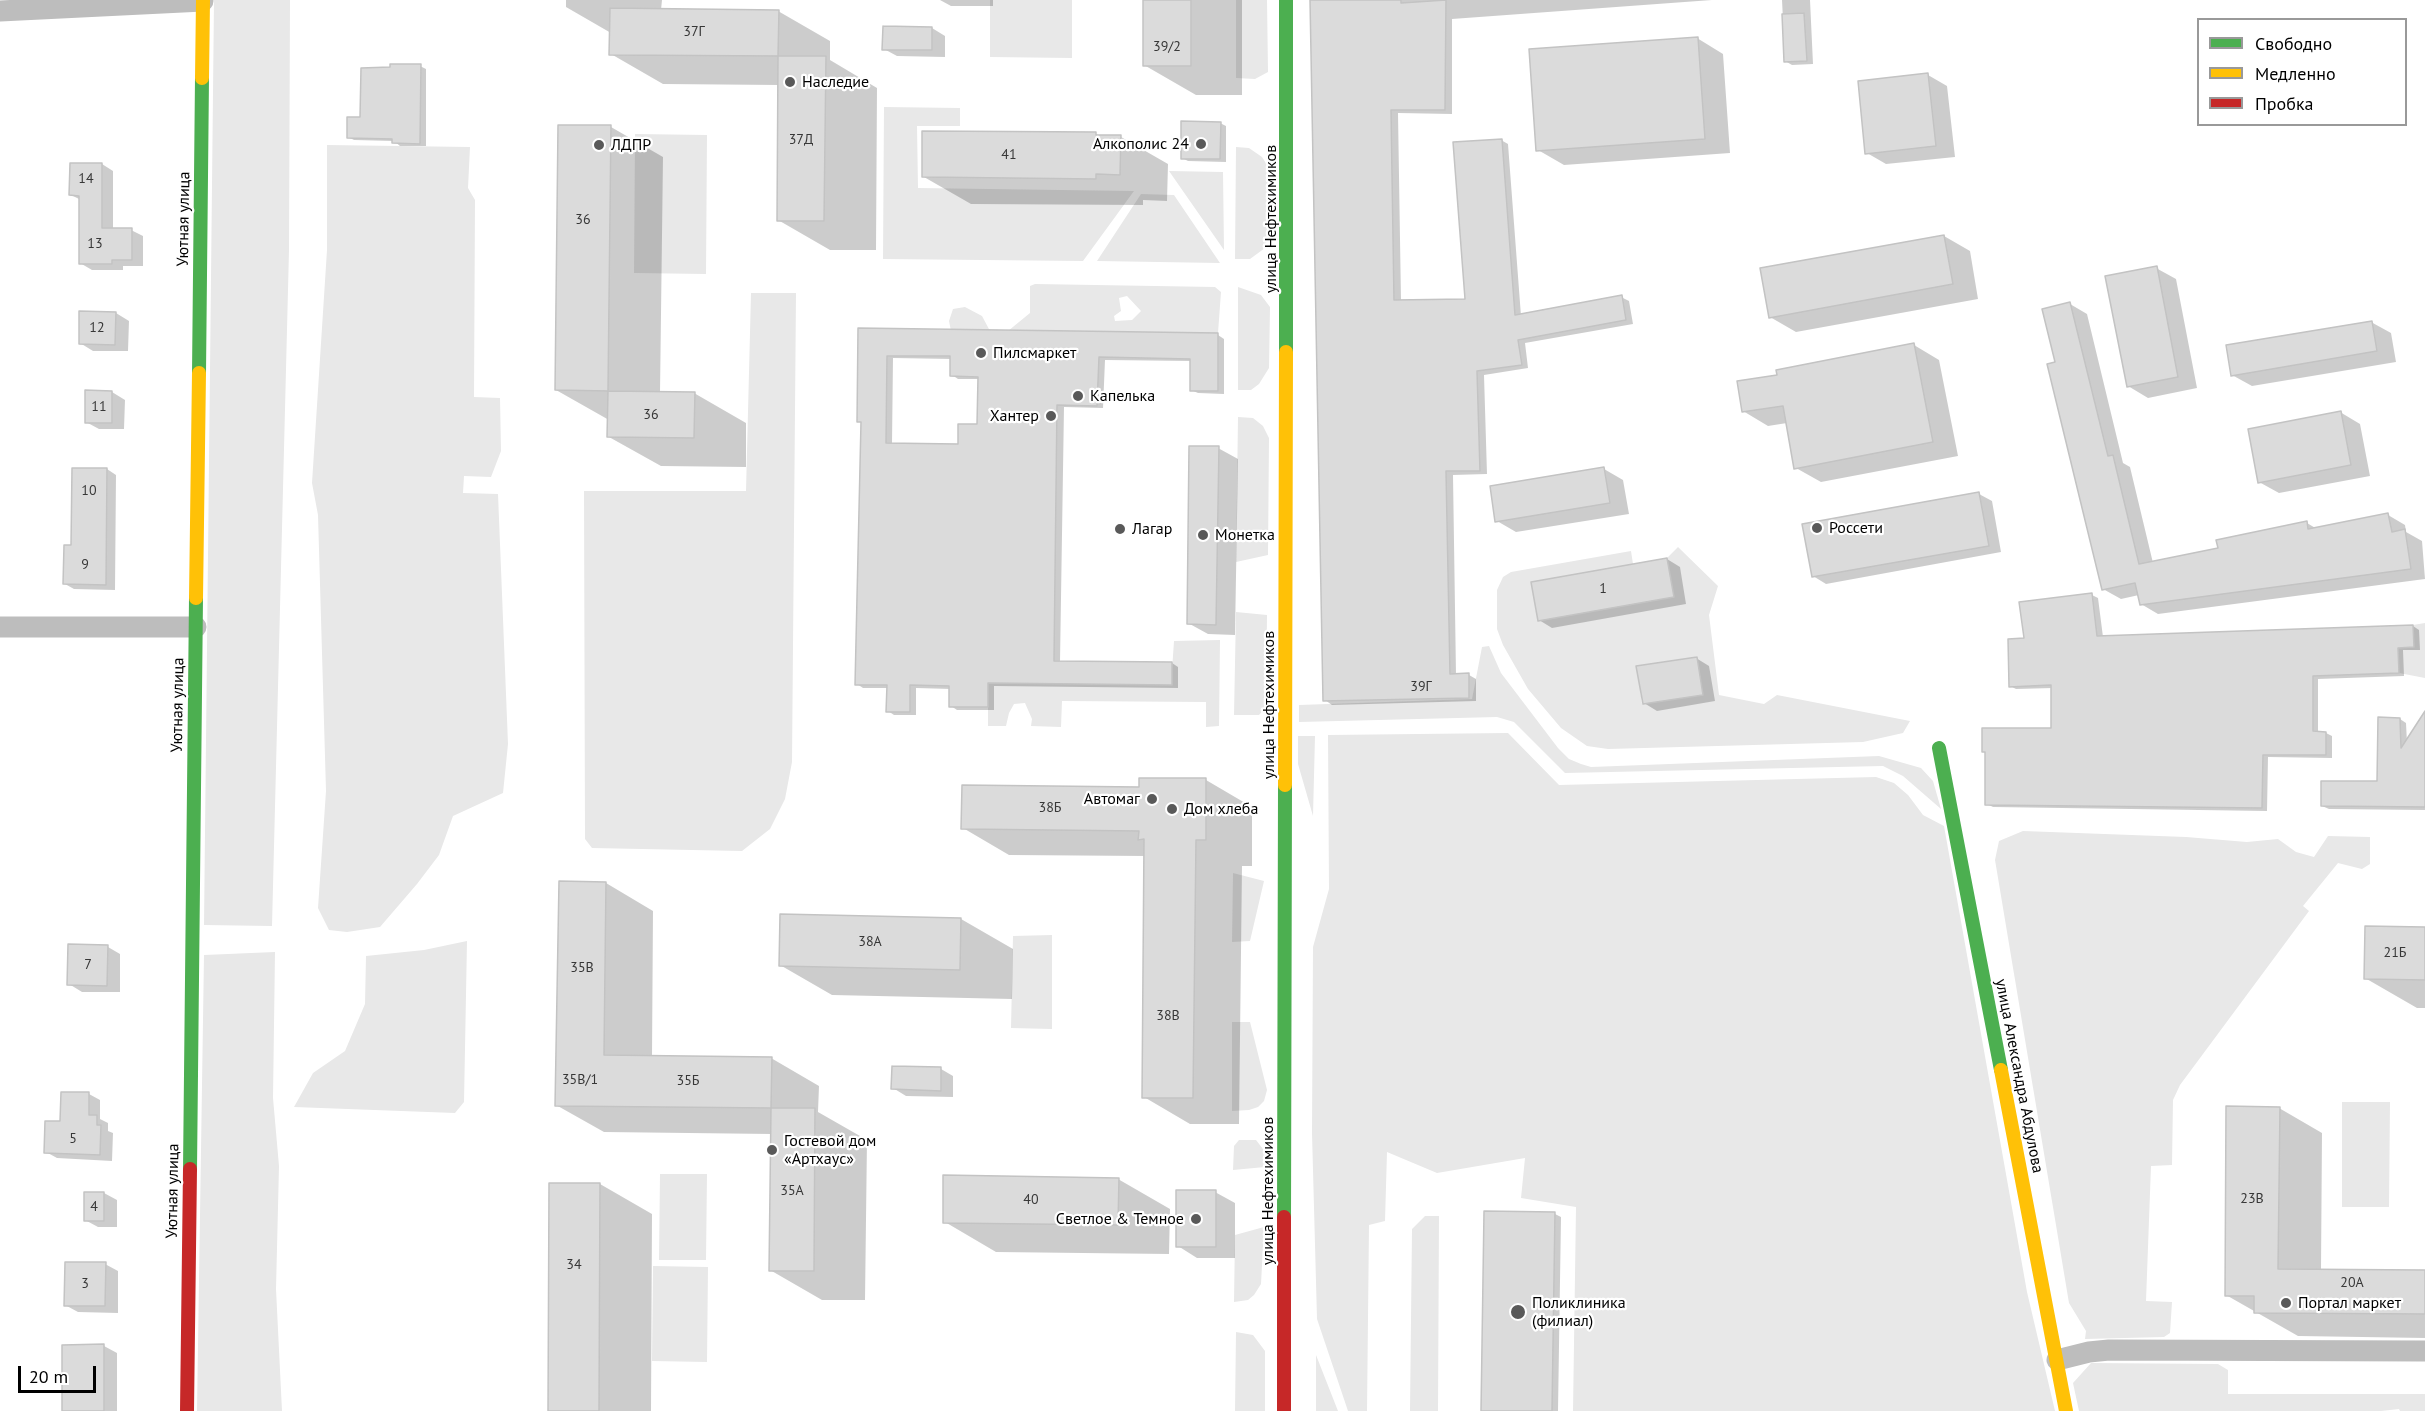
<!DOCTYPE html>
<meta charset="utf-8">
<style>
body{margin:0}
#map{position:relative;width:2425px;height:1411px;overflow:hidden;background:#fff;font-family:"PT Sans",sans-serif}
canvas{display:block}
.legend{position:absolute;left:2197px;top:18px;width:210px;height:108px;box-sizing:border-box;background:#fff;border:2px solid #999;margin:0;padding:8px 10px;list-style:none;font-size:18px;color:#000}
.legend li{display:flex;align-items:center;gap:12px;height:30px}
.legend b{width:30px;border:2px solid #999}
.scale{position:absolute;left:18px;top:1366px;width:78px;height:27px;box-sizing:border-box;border:3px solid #000;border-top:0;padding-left:8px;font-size:18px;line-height:21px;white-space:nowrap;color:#000;-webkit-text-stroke:4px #fff;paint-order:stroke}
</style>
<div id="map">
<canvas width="2425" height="1411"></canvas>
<ul class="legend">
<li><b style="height:8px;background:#4caf50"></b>Свободно</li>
<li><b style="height:8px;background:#ffc107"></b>Медленно</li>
<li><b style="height:8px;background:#c62828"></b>Пробка</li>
</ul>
<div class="scale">20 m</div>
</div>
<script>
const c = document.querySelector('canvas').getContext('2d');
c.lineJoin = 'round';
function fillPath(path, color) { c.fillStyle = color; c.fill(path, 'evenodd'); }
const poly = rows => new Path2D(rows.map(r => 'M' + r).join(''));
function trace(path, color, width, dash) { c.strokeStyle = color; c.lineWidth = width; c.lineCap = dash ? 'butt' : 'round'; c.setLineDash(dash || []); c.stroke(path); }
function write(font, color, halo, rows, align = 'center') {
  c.font = font + ' "PT Sans",sans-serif'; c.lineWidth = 4.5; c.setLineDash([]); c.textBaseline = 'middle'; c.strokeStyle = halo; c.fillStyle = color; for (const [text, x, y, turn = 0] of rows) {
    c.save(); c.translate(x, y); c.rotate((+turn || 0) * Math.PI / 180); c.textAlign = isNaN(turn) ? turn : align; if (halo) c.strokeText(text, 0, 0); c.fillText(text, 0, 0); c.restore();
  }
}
fillPath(poly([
 [214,0,290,0,289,250,272,926,204,925],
 [990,0,1072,0,1072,58,990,57],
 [1236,0,1267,0,1268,72,1255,79,1236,78],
 [884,107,960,108,960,126,917,126,918,188,1134,191,1083,261,883,259],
 [635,134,707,135,706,274,634,273],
 [327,145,470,147,468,188,475,200,474,397,500,398,501,451,491,477,464,476,463,493,498,494,508,744,503,793,453,816,439,855,417,884,380,927,347,932,329,930,318,908,326,791,318,515,312,483,327,250],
 [1236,147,1249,148,1262,157,1269,168,1269,229,1265,248,1250,259,1235,259],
 [1169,171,1223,172,1224,250],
 [1141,194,1174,195,1220,263,1097,261],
 [1035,284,1215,287,1221,292,1218,333,1008,331,1030,313,1030,286],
 [1127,296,1141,311,1132,320,1115,321,1114,316,1121,311,1119,298],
 [1238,287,1261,295,1270,307,1269,368,1259,384,1251,390,1238,390],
 [751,293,796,293,792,762,785,799,770,829,742,851,592,848,585,839,584,491,746,491],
 [965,307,982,316,990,331,951,331,949,321,953,309],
 [1238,417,1253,418,1263,426,1269,438,1268,555,1236,562],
 [1678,547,1718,586,1709,615,1719,695,1764,704,1777,695,1910,721,1903,733,1863,742,1608,749,1587,746,1561,728,1528,689,1503,645,1497,629,1497,590,1503,577,1511,572,1631,551,1633,564,1532,582,1538,621,1674,597,1667,558],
 [1697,657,1703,695,1642,704,1637,666],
 [1236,612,1267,615,1266,707,1259,715,1234,715],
 [2425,623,2425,678,2399,673,2398,648,2414,647,2413,625],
 [1220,640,1219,726,1206,727,1206,702,1062,701,1061,727,1031,726,1032,719,1025,703,1014,704,1009,713,1006,726,988,726,988,683,1171,685,1174,641],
 [1489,646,1501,673,1558,748,1569,759,1581,764,1591,767,1879,756,1921,768,1933,781,1941,809,1903,776,1883,766,1565,773,1514,722,1497,717,1299,722,1299,705,1472,699,1482,647],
 [1508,733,1559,785,1876,777,1894,783,1908,795,1923,815,1944,826,2027,1292,2055,1411,1573,1411,1576,1207,1521,1198,1525,1158,1437,1173,1387,1152,1385,1221,1369,1225,1367,1411,1348,1411,1317,1319,1312,1133,1313,947,1329,889,1328,735],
 [1298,736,1315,736,1313,816,1298,764],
 [2023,831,2186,837,2247,842,2278,839,2296,852,2314,857,2328,836,2370,837,2370,864,2362,869,2338,863,2303,906,2309,911,2180,1085,2173,1100,2172,1165,2151,1166,2146,1301,2172,1302,2170,1333,2164,1337,2085,1339,2086,1331,2069,1303,1995,860,1999,841],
 [1233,873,1264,881,1250,941,1232,942],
 [1052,935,1052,1029,1011,1028,1013,936],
 [467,941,464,1102,455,1113,294,1107,313,1073,345,1051,365,1004,366,956,424,950],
 [275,952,273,1098,279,1166,276,1289,282,1411,197,1411,204,955],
 [1232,1022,1250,1022,1267,1090,1264,1101,1258,1107,1249,1110,1232,1111],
 [2342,1102,2390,1102,2389,1207,2342,1207],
 [1239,1140,1256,1140,1263,1149,1265,1167,1233,1170,1234,1146],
 [660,1174,707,1174,706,1260,659,1260],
 [1425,1216,1439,1216,1438,1411,1410,1411,1412,1229],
 [1264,1227,1261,1284,1254,1295,1248,1300,1234,1302,1235,1235],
 [653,1266,708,1267,707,1362,652,1361],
 [1236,1332,1253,1335,1265,1351,1265,1411,1235,1411],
 [1316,1355,1338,1411,1316,1411],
 [2091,1363,2218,1364,2228,1370,2228,1394,2425,1394,2425,1411,2400,1411,2399,1409,2381,1411,2079,1411,2073,1383]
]), '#e8e8e8');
fillPath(poly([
 [566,0,662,0,661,10,778,11,830,41,830,60,877,88,876,250,830,250,778,220,779,85,663,84,611,54,611,33,566,7],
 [940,0,993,0,993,6,951,6],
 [1144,0,1242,0,1242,95,1196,95,1144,65],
 [1312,0,1712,0,1452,19,1452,114,1398,113,1401,301,1466,301,1501,140,1508,144,1521,316,1621,297,1629,301,1633,324,1525,343,1528,368,1484,375,1487,474,1453,475,1456,675,1469,675,1476,679,1476,701,1332,705,1325,700],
 [1782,0,1810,0,1813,64,1792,65,1785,61],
 [932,28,945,36,945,57,897,56,884,49],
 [1697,38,1723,54,1730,153,1564,165,1538,150],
 [420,66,426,69,426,146,400,146,394,141,354,140,348,137,362,118],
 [1928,75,1947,86,1955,157,1886,164,1867,153],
 [1220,123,1226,126,1226,162,1188,161,1182,158],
 [611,127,663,157,660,393,694,393,746,423,746,467,661,466,609,437,609,420,556,390],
 [1096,134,1100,136,1121,137,1168,164,1167,201,1143,200,1143,205,971,204,924,177],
 [102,164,113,171,113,229,131,230,143,236,143,266,123,266,123,270,92,270,80,263,81,200,71,195],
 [1944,236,1970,251,1978,299,1796,332,1770,317],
 [2156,268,2176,279,2197,388,2148,398,2128,386],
 [2070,304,2087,314,2123,463,2130,467,2153,563,2219,549,2307,523,2317,529,2388,515,2405,525,2406,532,2422,541,2425,579,2158,614,2141,604,2139,595,2121,599,2103,589,2056,363],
 [116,313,129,321,128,351,93,351,80,343],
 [2371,322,2391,333,2396,362,2252,386,2232,375],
 [859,330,1218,335,1224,339,1224,394,1198,393,1191,390,1192,361,1105,360,1103,408,1064,407,1060,662,1172,663,1178,667,1178,688,994,686,994,710,957,710,951,706,951,689,916,688,916,715,894,715,888,711,888,688,863,688,857,684,862,423,858,421],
 [893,358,952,359,952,375,958,379,979,379,979,425,959,446,892,444],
 [1914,345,1939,360,1958,456,1821,482,1796,468,1787,423,1768,426,1743,411,1779,376],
 [112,392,125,400,124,429,99,429,86,422],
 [2340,412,2360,424,2370,476,2279,493,2259,482],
 [1218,448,1238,459,1235,635,1208,634,1188,623],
 [107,469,116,475,115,590,74,589,65,584,72,546],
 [1604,469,1623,480,1629,514,1516,532,1497,521],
 [1979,494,1992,501,2001,552,1826,584,1813,576],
 [1667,559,1680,567,1686,604,1552,628,1539,620],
 [2092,595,2098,598,2103,637,2413,626,2419,630,2420,650,2403,650,2404,676,2318,679,2318,733,2326,733,2332,736,2332,758,2268,757,2267,811,1993,807,1987,804,1987,753,1983,751,2053,730,2053,688,2016,689,2010,686,2026,640],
 [1696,658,1709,666,1715,701,1657,711,1644,703],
 [2425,714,2425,810,2329,809,2322,806,2379,783,2400,719,2406,723,2407,743],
 [1206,780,1252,807,1252,866,1242,866,1239,1124,1190,1124,1144,1097,1146,856,1009,855,963,828,1140,788],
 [606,883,653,911,652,1057,771,1058,819,1086,818,1112,867,1140,865,1300,822,1300,770,1270,772,1134,604,1132,556,1105],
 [961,919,1013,949,1012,999,832,995,780,965],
 [2425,928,2425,1008,2417,1008,2365,978],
 [108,947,120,954,120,992,82,992,69,984],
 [941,1069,953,1076,953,1097,906,1096,893,1088],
 [89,1094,100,1100,100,1119,108,1123,108,1131,113,1133,112,1161,57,1158,46,1152,61,1123],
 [2279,1108,2322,1133,2321,1270,2425,1271,2425,1338,2298,1336,2226,1295],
 [1118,1179,1170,1209,1169,1254,996,1252,945,1222],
 [551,1184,600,1184,652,1214,651,1411,549,1411],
 [1215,1192,1235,1203,1235,1258,1197,1258,1178,1246],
 [104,1193,117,1200,117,1227,98,1227,85,1220],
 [1555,1214,1561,1217,1558,1411,1483,1411],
 [105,1264,118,1271,118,1313,78,1312,65,1305],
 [104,1346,117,1353,117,1411,62,1411]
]), '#0003');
const building = poly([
 [1143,0,1191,0,1191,66,1143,66,1143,0],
 [1310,0,1401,0,1401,3,1446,0,1445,110,1391,110,1394,300,1465,299,1453,142,1502,139,1515,315,1622,295,1626,320,1518,340,1522,365,1477,371,1480,471,1446,471,1450,674,1469,673,1469,698,1323,701,1310,0],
 [610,8,779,10,778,56,609,55,610,8],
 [1804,13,1807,61,1784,62,1782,14,1804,13],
 [883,26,932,27,932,50,882,50,883,26],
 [1698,37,1705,139,1536,151,1529,49,1698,37],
 [778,56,826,56,824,221,777,221,778,56],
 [390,64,421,64,420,144,392,143,392,139,347,138,347,117,360,117,361,68,390,67,390,64],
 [1928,73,1936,146,1865,154,1858,81,1928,73],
 [1181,121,1221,122,1220,159,1181,159,1181,121],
 [558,125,611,125,608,391,555,390,558,125],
 [922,131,1096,132,1096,135,1121,135,1120,175,1096,174,1096,179,922,177,922,131],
 [70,163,102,163,102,228,132,228,132,260,112,260,112,264,79,264,79,196,69,195,70,163],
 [1944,235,1953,284,1769,318,1760,268,1944,235],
 [2157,266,2178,377,2127,387,2105,276,2157,266],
 [2070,302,2108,456,2113,455,2139,564,2218,548,2216,540,2307,521,2308,529,2388,513,2392,532,2405,529,2411,569,2140,605,2135,583,2102,590,2047,364,2055,362,2042,309,2070,302],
 [79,311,116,312,115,345,79,344,79,311],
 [2372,321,2377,351,2231,376,2226,345,2372,321],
 [858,328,1218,333,1218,391,1190,391,1190,359,1099,357,1097,406,1057,405,1054,661,1172,662,1172,685,988,683,988,707,949,707,949,686,910,685,910,712,886,712,887,685,855,685,861,422,857,422,858,328],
 [887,356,950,356,950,376,978,377,977,424,958,424,958,444,886,443,887,356],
 [1914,343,1933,442,1794,469,1783,406,1742,412,1737,381,1777,375,1776,370,1914,343],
 [85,390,112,391,112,423,85,423,85,390],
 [608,391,695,392,694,438,607,437,608,391],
 [2341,411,2351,465,2258,483,2248,429,2341,411],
 [1189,446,1219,446,1216,625,1187,624,1189,446],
 [1604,467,1610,503,1495,522,1490,486,1604,467],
 [72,468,107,468,106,585,63,584,64,545,71,545,72,468],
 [1979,492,1989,546,1812,577,1802,524,1979,492],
 [1667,558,1674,597,1538,621,1531,582,1667,558],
 [2092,593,2097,636,2413,625,2414,647,2398,648,2399,673,2313,676,2313,731,2326,732,2326,755,2263,755,2262,808,1985,805,1985,752,1982,752,1982,728,2051,728,2051,685,2009,687,2008,639,2024,638,2019,602,2092,593],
 [1697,657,1703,695,1643,704,1636,666,1697,657],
 [2425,711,2425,807,2321,806,2321,781,2377,781,2378,717,2400,718,2401,748,2425,711],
 [1139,778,1206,778,1206,840,1196,840,1193,1098,1142,1098,1144,839,1138,840,1139,831,961,829,962,785,1139,787,1139,778],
 [559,881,606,882,604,1055,772,1057,771,1108,555,1106,559,881],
 [780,914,961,918,960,970,779,966,780,914],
 [2365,926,2425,927,2425,980,2364,979,2365,926],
 [68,944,108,945,107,986,67,985,68,944],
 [892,1066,941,1067,941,1091,891,1089,892,1066],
 [61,1092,89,1092,89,1115,97,1115,97,1125,101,1125,100,1155,44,1153,45,1121,60,1121,61,1092],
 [2226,1106,2280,1107,2278,1269,2425,1270,2425,1314,2254,1313,2254,1296,2225,1296,2226,1106],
 [771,1108,815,1108,814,1271,769,1271,771,1108],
 [943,1175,1119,1178,1118,1225,943,1223,943,1175],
 [549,1183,600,1183,599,1411,548,1411,549,1183],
 [1176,1190,1216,1190,1216,1247,1176,1247,1176,1190],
 [84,1192,104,1192,104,1221,84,1221,84,1192],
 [1484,1211,1555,1212,1552,1411,1481,1411,1484,1211],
 [65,1262,106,1262,105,1306,64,1306,65,1262],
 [104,1344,104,1411,62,1411,62,1345,104,1344]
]);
fillPath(building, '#dbdbdb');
trace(building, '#c3c3c3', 1.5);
trace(poly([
 [0,11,203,1],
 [0,627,196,627],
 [2057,1360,2089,1352,2109,1350,2425,1351]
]), '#bdbdbd', 21);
trace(poly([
 [1286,352,1286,0],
 [199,373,202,78],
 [1939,748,2001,1070],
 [190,1169,196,598],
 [1284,1217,1285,785]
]), '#4caf50', 14);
trace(poly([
 [202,78,203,0],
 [196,598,199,373],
 [1285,785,1286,352],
 [2001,1070,2066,1411]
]), '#ffc107', 14);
trace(poly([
 [187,1411,190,1169],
 [1284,1411,1284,1217]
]), '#c62828', 14);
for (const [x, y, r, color] of [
 [790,82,6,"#595959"],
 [1201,144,6,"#595959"],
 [599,145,6,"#595959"],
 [981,353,6,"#595959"],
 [1078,396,6,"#595959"],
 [1051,416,6,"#595959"],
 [1817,528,6,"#595959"],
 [1120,529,6,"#595959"],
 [1203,535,6,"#595959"],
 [1152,799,6,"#595959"],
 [1172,809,6,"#595959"],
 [772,1150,6,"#595959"],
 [1196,1219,6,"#595959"],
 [2286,1303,6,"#595959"],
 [1518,1312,8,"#595959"]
]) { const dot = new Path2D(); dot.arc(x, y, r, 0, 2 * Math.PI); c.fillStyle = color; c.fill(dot); trace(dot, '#fff', 2); }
write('14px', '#373737', null, [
 ["37Г",694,32],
 ["39/2",1167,47],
 ["37Д",801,140],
 ["41",1009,155],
 ["14",86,179],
 ["36",583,220],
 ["13",95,244],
 ["12",97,328],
 ["11",99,407],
 ["36",651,415],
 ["10",89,491],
 ["9",85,565],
 ["1",1603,589],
 ["39Г",1421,687],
 ["38Б",1050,808],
 ["38А",870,942],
 ["21Б",2395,953],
 ["7",88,965],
 ["35В",582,968],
 ["38В",1168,1016],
 ["35В/1",580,1080],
 ["35Б",688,1081],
 ["5",73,1139],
 ["35А",792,1191],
 ["23В",2252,1199],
 ["40",1031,1200],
 ["4",94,1207],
 ["34",574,1265],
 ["20А",2352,1283],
 ["3",85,1284]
]);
write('16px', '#000', '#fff', [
 ["Наследие",802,82],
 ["Алкополис 24",1189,144,"right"],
 ["ЛДПР",611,145],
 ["Пилсмаркет",993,353],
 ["Капелька",1090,396],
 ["Хантер",1039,416,"right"],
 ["Россети",1829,528],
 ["Лагар",1132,529],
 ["Монетка",1215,535],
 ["Автомаг",1140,799,"right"],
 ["Дом хлеба",1184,809],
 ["Гостевой дом",784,1141],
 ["«Артхаус»",784,1159],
 ["Светлое & Темное",1184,1219,"right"],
 ["Поликлиника",1532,1303],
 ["(филиал)",1532,1321],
 ["Портал маркет",2298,1303]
], 'left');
write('16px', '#000', '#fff', [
 ["Уютная улица",184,219,-89],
 ["улица Нефтехимиков",1271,219,-90],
 ["Уютная улица",178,705,-89],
 ["улица Нефтехимиков",1269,705,-90],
 ["улица Александра Абдулова",2019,1076,79],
 ["Уютная улица",173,1191,-89],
 ["улица Нефтехимиков",1268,1191,-90]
]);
</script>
